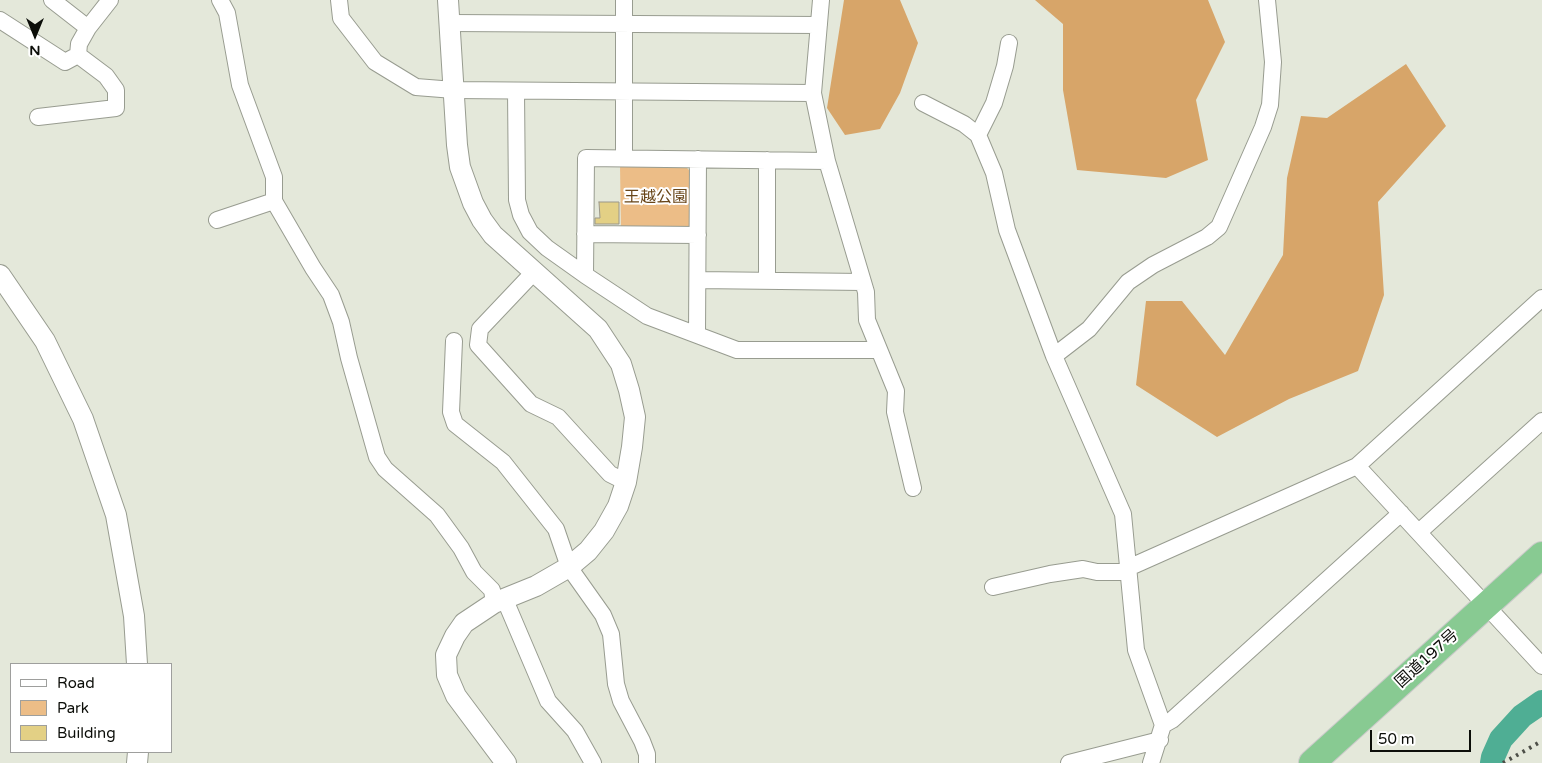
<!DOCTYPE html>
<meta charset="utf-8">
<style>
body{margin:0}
#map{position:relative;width:1542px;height:763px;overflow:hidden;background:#e4e8da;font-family:"Varela Round",sans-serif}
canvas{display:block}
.legend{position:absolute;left:10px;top:663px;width:162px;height:90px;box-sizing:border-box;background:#fff;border:1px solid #9e9f9d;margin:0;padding:6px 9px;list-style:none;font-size:15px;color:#0c0e09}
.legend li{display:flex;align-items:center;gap:10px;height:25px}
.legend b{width:25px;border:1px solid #9e9f9d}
.north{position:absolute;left:10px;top:10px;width:50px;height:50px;-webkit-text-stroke:4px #fff;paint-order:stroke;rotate:180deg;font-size:14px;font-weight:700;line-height:20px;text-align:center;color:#0c0e09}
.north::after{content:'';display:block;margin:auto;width:18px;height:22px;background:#0c0e09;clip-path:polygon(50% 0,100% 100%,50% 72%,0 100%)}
.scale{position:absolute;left:1370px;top:730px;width:101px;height:22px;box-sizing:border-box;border:2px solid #0c0e09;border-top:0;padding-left:6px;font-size:15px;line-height:18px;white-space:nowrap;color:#0c0e09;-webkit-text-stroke:4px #fff;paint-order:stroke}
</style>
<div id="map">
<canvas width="1542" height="763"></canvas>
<ul class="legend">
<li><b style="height:6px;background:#fff"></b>Road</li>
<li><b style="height:14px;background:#ecbd87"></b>Park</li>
<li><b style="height:14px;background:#e3d085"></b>Building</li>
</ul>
<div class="north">N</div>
<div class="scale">50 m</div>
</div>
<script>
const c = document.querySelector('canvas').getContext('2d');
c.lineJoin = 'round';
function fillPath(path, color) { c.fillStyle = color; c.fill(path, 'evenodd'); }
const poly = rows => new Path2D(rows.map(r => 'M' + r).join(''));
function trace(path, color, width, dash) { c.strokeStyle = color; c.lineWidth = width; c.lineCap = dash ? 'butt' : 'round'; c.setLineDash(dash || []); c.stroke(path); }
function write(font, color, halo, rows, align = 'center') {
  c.font = font + ' "Varela Round","Noto Sans JP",sans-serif'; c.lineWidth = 4; c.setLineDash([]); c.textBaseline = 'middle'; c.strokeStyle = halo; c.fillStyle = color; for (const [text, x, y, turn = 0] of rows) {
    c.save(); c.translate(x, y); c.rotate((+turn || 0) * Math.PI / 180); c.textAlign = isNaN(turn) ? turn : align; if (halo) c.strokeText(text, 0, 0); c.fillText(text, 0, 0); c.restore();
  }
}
fillPath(poly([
 [620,165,685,166,692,173,692,231,621,230]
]), '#ecbd87');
fillPath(poly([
 [844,0,900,0,918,43,900,93,880,129,845,135,827,108],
 [1035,0,1208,0,1225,42,1196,100,1208,160,1166,178,1077,170,1063,90,1063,24],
 [1406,64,1446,126,1378,202,1384,295,1358,371,1289,399,1217,437,1136,385,1146,301,1182,301,1225,355,1283,255,1287,178,1301,116,1327,118]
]), '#d7a569');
trace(poly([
 [1492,763,1493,757,1501,739,1522,716,1542,702]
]), '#4fae94', 24);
const building = poly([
 [599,202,619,202,619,224,595,224,595,218,600,218,599,202]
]);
fillPath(building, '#e3d085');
trace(building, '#9a978a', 1);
const minor = poly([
 [52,0,88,28],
 [339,0,341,18,375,62,416,87,454,90,813,93],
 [821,0,813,93,827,161,866,292,867,320,896,391,895,412,913,488],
 [0,20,65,62,78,55,79,44,88,28,110,0],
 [449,23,819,25],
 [516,91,517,200,521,215,530,232,547,248,585,275,647,316,737,350,878,350],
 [923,103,964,124,978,135,994,173,1007,230,1054,356,1123,514,1136,650,1163,725,1151,763],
 [38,117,116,108,116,90,106,76,78,55],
 [978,135,994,103,1005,66,1009,43],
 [624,158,624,0],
 [767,160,767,281],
 [274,201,313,268,331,295,341,322,349,358,377,457,385,469,437,515,461,548,474,572,492,590,494,603],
 [217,220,274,201,274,177,240,85,227,13,220,0],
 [585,234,698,235],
 [534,272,480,329,478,345,531,404,558,417,610,474,626,482],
 [585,275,586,158,827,161],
 [698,280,863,282],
 [697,334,698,159],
 [454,341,451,412,455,424,503,462,556,529,569,567,603,615,611,634,616,684,621,701,642,741,647,754,647,763],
 [1054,356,1089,329,1128,282,1153,265,1207,237,1219,227,1263,127,1270,105,1273,62,1267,0],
 [1357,466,1542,666],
 [1419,532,1542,421],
 [1128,568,1357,466,1542,298],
 [993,587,1050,574,1083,569,1097,572,1129,572],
 [505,600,548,701,575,731,593,763],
 [1163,725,1172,720,1401,513],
 [1069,763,1160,740]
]);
const tertiary = poly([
 [448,0,457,145,460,167,473,203,482,220,493,235,598,329,621,364,629,390,635,417,632,447,626,482,618,506,604,531,588,551,569,567,536,586,494,603,464,623,455,636,446,655,447,675,456,696,506,763],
 [0,275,45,341,83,419,116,515,134,616,137,664],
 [137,763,138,752]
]);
const trunk = poly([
 [1312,763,1542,555]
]);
trace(minor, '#989c90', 18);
trace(tertiary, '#989c90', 22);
trace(trunk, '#cacac9', 28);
trace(minor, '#fff', 16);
trace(tertiary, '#fff', 20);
trace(trunk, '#88ca92', 26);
trace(poly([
 [1503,763,1542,741]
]), '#4d4f48', 4, [2.5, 5]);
write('16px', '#694619', '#fff', [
 ["王越公園",656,198]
]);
write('16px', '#0c0e09', '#fff', [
 ["国道197号",1427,659,-42]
]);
</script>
